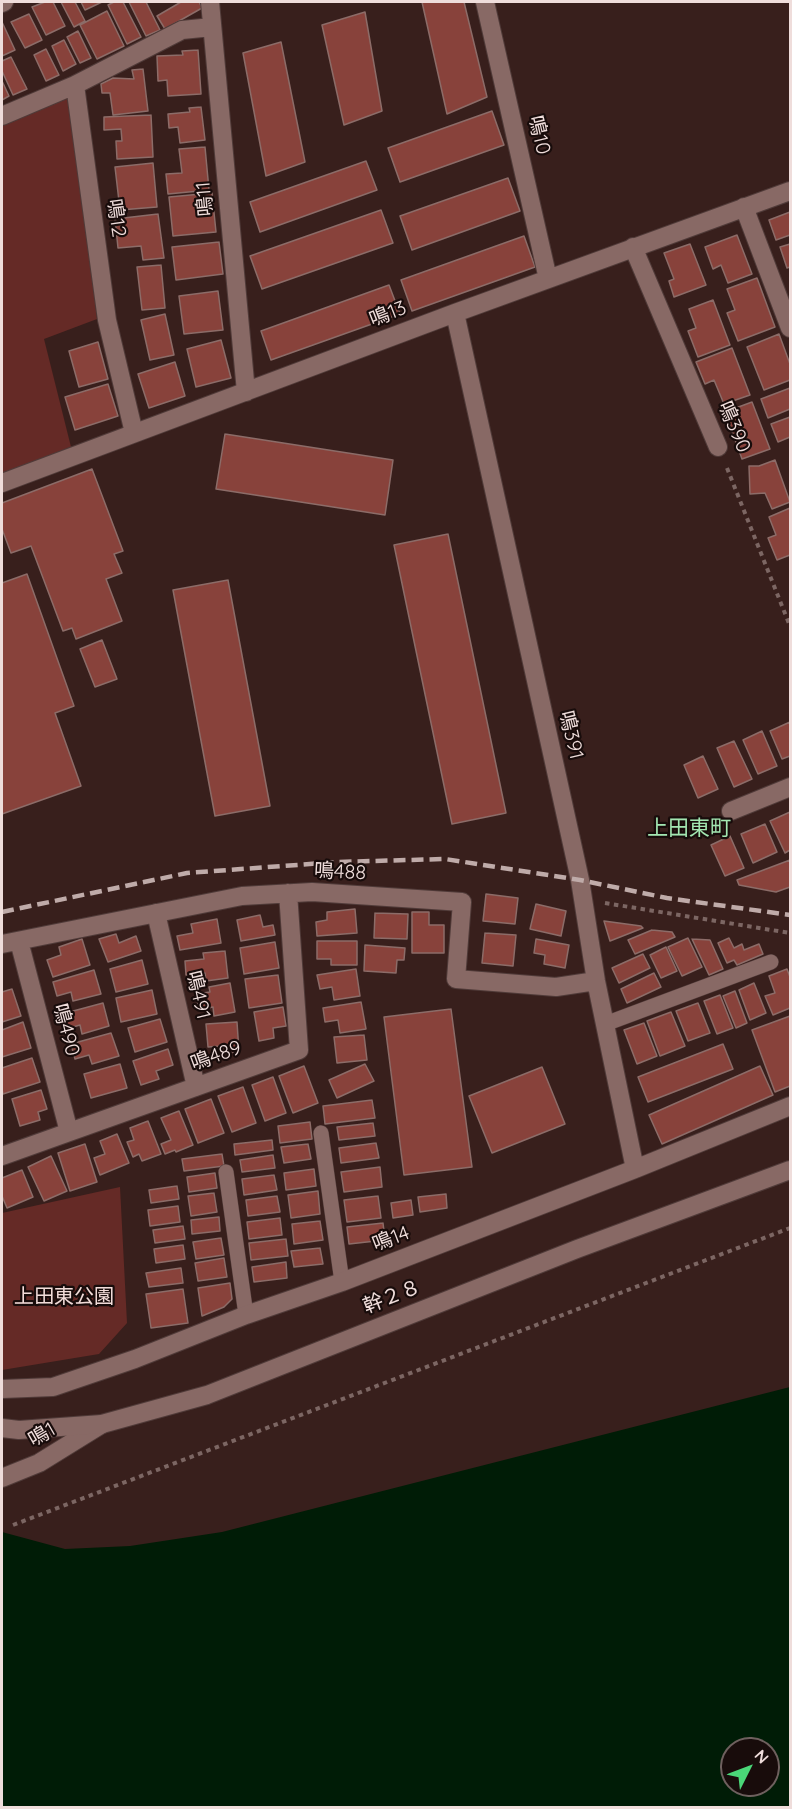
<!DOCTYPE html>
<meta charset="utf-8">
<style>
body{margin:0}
#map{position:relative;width:792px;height:1809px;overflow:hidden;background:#381f1c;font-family:Quicksand,sans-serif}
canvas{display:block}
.frame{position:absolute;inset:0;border:3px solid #efdddb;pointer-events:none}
.north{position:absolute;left:720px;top:1737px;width:60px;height:60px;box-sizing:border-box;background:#180c0b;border:2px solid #6e605e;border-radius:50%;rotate:48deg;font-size:16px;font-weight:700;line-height:24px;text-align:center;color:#efdddb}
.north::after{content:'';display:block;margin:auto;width:21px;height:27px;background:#4ad778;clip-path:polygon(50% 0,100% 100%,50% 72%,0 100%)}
</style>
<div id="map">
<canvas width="792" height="1809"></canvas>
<div class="frame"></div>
<div class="north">N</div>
</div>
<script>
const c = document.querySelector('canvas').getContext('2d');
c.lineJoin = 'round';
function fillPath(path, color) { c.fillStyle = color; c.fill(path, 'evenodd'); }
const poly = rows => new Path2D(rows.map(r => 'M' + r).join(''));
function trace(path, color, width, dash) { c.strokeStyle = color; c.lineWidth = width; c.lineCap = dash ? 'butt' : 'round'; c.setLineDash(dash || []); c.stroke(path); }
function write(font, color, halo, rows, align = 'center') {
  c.font = font + ' Quicksand,"Noto Sans JP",sans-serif'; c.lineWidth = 4.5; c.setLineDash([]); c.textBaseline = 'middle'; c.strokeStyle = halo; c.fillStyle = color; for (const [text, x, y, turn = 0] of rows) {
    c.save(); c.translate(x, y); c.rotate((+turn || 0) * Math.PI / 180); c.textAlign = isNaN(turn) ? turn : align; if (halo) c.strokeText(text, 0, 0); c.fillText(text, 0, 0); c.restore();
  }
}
fillPath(poly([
 [71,96,97,319,44,339,71,447,2,474,2,123],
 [120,1187,127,1323,99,1354,2,1370,2,1213]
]), '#652a26');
fillPath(poly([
 [790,1387,790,1807,2,1807,2,1532,65,1549,130,1546,222,1532],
 [732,1749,768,1749,768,1785,732,1785]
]), '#001c06');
const building = poly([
 [45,2,53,2,65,26,46,35,32,7,45,2],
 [61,2,75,2,85,21,74,27,61,2],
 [81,2,102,2,85,10,81,2],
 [114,2,123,2,141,37,127,44,108,5,114,2],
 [129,2,146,2,160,30,146,36,129,2],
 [181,2,199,2,202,8,165,29,157,16,181,2],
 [422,2,464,2,487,97,447,114,422,2],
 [107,11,124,46,97,59,80,25,107,11],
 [365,12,382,111,344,125,322,25,365,12],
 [29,14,42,40,25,48,11,22,29,14],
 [2,22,15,50,2,56,2,22],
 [78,31,91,58,80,63,67,37,78,31],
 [64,40,76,64,63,71,52,46,64,40],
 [281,42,305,162,266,176,243,53,281,42],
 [46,49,59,75,46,81,34,55,46,49],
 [198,50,201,94,168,96,167,80,158,81,157,56,183,55,182,51,198,50],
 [11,57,27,89,13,95,2,71,2,61,11,57],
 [143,69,148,111,113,115,110,93,102,93,101,84,113,78,134,79,132,70,143,69],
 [2,81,9,96,2,100,2,81],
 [201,107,205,140,180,143,178,127,169,128,168,114,190,112,189,108,201,107],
 [492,111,504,145,400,182,388,148,492,111],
 [151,115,153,157,117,159,116,141,122,141,121,129,104,130,104,117,151,115],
 [205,147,209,190,168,194,166,174,182,173,179,149,205,147],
 [366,161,377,190,260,232,250,202,366,161],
 [153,163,157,207,120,210,115,167,153,163],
 [508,178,520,211,412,250,400,216,508,178],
 [212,193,216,232,173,236,169,197,212,193],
 [381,210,393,243,262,289,250,256,381,210],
 [790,212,790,235,776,240,769,220,790,212],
 [158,214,164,258,143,260,141,246,118,248,115,219,158,214],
 [737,235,752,274,728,283,721,265,713,269,705,247,737,235],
 [524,236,535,267,412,311,401,280,524,236],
 [219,242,223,274,176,280,172,247,219,242],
 [690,244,706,285,674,297,669,281,674,279,664,253,690,244],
 [790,244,790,267,787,268,780,247,790,244],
 [161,265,165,308,142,310,137,267,161,265],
 [757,278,775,327,738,341,727,313,735,310,727,289,757,278],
 [389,285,400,314,271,360,261,331,389,285],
 [218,291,223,330,184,334,179,296,218,291],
 [713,300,730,345,698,357,688,331,696,328,689,309,713,300],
 [165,314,174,355,150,360,141,320,165,314],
 [779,334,790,364,790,380,764,390,747,347,779,334],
 [221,340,231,378,196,387,187,349,221,340],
 [98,342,108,379,79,387,69,351,98,342],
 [732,348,750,395,724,404,714,380,705,384,696,362,732,348],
 [175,362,185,396,149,408,138,374,175,362],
 [108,384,118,416,75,430,65,397,108,384],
 [790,388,790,409,768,418,761,399,790,388],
 [752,402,770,449,742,459,725,412,752,402],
 [790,417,790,437,778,442,771,424,790,417],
 [225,434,393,460,385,515,216,489,225,434],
 [775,460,790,502,772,509,765,493,750,494,749,466,759,466,775,460],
 [92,469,123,551,114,554,122,573,106,579,122,621,76,639,72,628,63,631,31,546,11,553,2,529,2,503,92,469],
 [790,508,790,555,777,560,768,538,776,535,769,517,790,508],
 [448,534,506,813,452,824,394,545,448,534],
 [27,574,74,706,55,713,81,786,2,814,2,583,27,574],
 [228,580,270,806,215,816,173,590,228,580],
 [102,640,117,679,95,687,80,649,102,640],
 [790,722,790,756,782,759,770,731,790,722],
 [762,731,777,766,758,774,743,740,762,731],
 [734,741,752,779,734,787,717,748,734,741],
 [703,756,718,789,698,798,684,765,703,756],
 [790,812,790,850,785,853,770,821,790,812],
 [765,824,777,852,753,863,741,834,765,824],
 [730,836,744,868,725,876,711,845,730,836],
 [790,860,790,887,776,892,739,885,737,880,790,860],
 [486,894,518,898,515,924,483,921,486,894],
 [536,904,566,911,561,936,530,929,536,904],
 [355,909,357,933,317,936,316,922,327,920,327,912,355,909],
 [412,912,429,912,429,925,444,925,444,953,412,953,412,912],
 [375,913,408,914,407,939,374,938,375,913],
 [260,915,263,927,273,925,275,935,241,941,237,920,260,915],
 [217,919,221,943,180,950,177,936,193,933,191,924,217,919],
 [604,921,641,926,643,928,610,941,604,921],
 [652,930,672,932,675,937,635,954,628,940,652,930],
 [485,933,516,935,513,966,482,963,485,933],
 [116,934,119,943,136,936,141,951,108,962,99,939,116,934],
 [688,938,702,967,682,976,668,947,688,938],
 [729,938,734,948,742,944,744,950,759,944,763,954,737,965,734,960,727,963,718,943,729,938],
 [82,939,90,965,53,977,47,960,61,955,59,947,82,939],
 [536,939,569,945,565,968,544,964,545,955,534,953,536,939],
 [692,939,710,940,723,969,709,975,692,939],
 [317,941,357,941,357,965,331,965,331,959,317,959,317,941],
 [275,942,279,968,244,974,240,948,275,942],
 [365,945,405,948,404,960,397,960,396,973,364,971,365,945],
 [666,947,677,971,661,978,650,955,666,947],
 [225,951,228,978,206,981,205,973,186,975,185,961,204,959,203,953,225,951],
 [643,954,650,968,619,983,612,968,643,954],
 [142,960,148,984,116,992,110,969,142,960],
 [356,969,360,996,334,1000,332,987,320,989,317,975,356,969],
 [787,969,790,977,790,1008,773,1015,765,996,775,993,769,976,787,969],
 [94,970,101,994,73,1001,71,992,57,996,53,982,94,970],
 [654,973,661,987,627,1003,621,989,654,973],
 [278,975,282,1003,249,1008,245,979,278,975],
 [230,983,235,1012,214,1016,213,1007,199,1010,196,994,210,992,209,987,230,983],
 [754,983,766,1013,750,1020,739,990,754,983],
 [12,989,21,1016,2,1022,2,992,12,989],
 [152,990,157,1014,121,1022,116,998,152,990],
 [735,991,747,1023,736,1028,723,996,735,991],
 [720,995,733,1028,717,1034,704,1001,720,995],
 [361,1002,366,1029,340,1033,338,1020,325,1022,323,1008,361,1002],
 [103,1003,109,1026,82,1034,80,1025,66,1029,62,1014,103,1003],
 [698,1003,710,1033,688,1041,676,1011,698,1003],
 [283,1007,286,1026,273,1028,274,1038,259,1041,254,1012,283,1007],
 [451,1009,472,1167,404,1175,384,1017,451,1009],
 [671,1012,685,1046,660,1056,647,1021,671,1012],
 [790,1016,790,1086,775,1092,752,1030,790,1016],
 [160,1019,167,1042,135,1052,128,1028,160,1019],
 [23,1022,31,1048,2,1057,2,1030,23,1022],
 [237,1022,239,1052,222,1053,221,1046,208,1047,206,1024,237,1022],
 [644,1023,657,1056,637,1064,624,1030,644,1023],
 [111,1033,119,1056,92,1064,89,1055,75,1059,71,1044,111,1033],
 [364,1035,367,1060,337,1063,334,1037,364,1035],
 [723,1044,733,1069,648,1102,638,1077,723,1044],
 [168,1049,173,1065,156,1071,159,1079,141,1085,133,1061,168,1049],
 [32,1058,40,1082,3,1094,2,1089,2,1068,32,1058],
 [120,1064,127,1088,91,1098,84,1074,120,1064],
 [365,1064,374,1081,337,1098,329,1080,365,1064],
 [304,1066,318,1103,293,1113,279,1076,304,1066],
 [760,1066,773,1095,662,1144,649,1115,760,1066],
 [542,1067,565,1124,492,1153,469,1096,542,1067],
 [273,1077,286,1113,265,1121,252,1085,273,1077],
 [243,1087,256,1123,232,1132,218,1096,243,1087],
 [41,1090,47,1109,38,1112,40,1120,20,1126,12,1099,41,1090],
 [211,1099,224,1133,198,1143,185,1109,211,1099],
 [372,1100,375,1118,325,1124,323,1106,372,1100],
 [179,1111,193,1145,176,1152,175,1150,165,1154,161,1144,171,1140,161,1118,179,1111],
 [148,1121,161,1154,142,1161,139,1154,133,1157,127,1142,134,1140,130,1128,148,1121],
 [310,1122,312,1139,280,1143,278,1126,310,1122],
 [373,1123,375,1136,339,1140,337,1127,373,1123],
 [117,1134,129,1163,100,1175,94,1158,105,1154,100,1141,117,1134],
 [272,1140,273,1150,235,1155,234,1144,272,1140],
 [376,1143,379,1158,341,1163,339,1148,376,1143],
 [85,1144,97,1182,70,1191,58,1153,85,1144],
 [308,1144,311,1159,284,1163,281,1147,308,1144],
 [222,1154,224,1166,184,1171,182,1159,222,1154],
 [273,1155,275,1168,242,1172,240,1160,273,1155],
 [51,1156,67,1191,44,1201,28,1167,51,1156],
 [380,1167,382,1187,344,1192,341,1172,380,1167],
 [314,1169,316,1186,286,1190,284,1173,314,1169],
 [22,1170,33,1197,7,1208,2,1196,2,1178,22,1170],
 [215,1173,217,1188,189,1192,187,1177,215,1173],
 [274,1175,277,1190,244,1195,242,1179,274,1175],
 [177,1186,179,1199,151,1203,149,1190,177,1186],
 [318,1191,320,1214,291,1218,288,1195,318,1191],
 [214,1193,217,1212,191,1216,188,1196,214,1193],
 [446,1194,447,1208,420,1212,418,1197,446,1194],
 [277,1196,280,1212,248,1216,246,1200,277,1196],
 [378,1196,381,1218,347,1222,344,1200,378,1196],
 [411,1200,413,1215,393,1218,391,1203,411,1200],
 [178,1206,180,1222,150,1226,148,1210,178,1206],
 [219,1217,220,1231,192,1234,191,1220,219,1217],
 [280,1218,282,1235,249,1239,247,1222,280,1218],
 [320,1221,323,1240,294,1244,292,1224,320,1221],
 [383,1223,385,1240,349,1244,347,1227,383,1223],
 [183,1226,185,1239,155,1243,153,1230,183,1226],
 [221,1238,224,1255,196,1259,193,1242,221,1238],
 [286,1239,288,1256,251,1260,249,1243,286,1239],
 [183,1245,185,1259,156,1263,154,1249,183,1245],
 [320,1248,323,1264,294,1267,291,1251,320,1248],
 [224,1258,227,1277,198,1281,195,1263,224,1258],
 [286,1262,287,1278,254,1282,252,1267,286,1262],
 [181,1268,183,1283,149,1287,146,1273,181,1268],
 [230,1283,232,1299,224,1307,202,1316,198,1288,230,1283],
 [183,1289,188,1323,151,1328,146,1294,183,1289]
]);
fillPath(building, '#88423b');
trace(building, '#8c6c68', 1.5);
const service = poly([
 [605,1024,771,962],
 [321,1133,342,1282],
 [226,1172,246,1315]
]);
const minor = poly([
 [210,2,246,392],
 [485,2,548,279],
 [2,3,4,2],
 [75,85,182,30,212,27],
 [2,116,75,85,107,320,134,433],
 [744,207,790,328],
 [633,247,718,447],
 [455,313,580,880,596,981,635,1169],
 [2,483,455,313,790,191],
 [731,811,790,787],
 [156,913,196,1087],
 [19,941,69,1132],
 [2,944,242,896,312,892,462,902,456,979,556,987,596,981],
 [2,1156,299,1050,288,893],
 [2,1389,53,1387,135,1359,246,1315,342,1282,635,1169,790,1106],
 [2,1478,39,1463,102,1424]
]);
const tertiary = poly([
 [2,1428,19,1430,102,1424,207,1395,577,1249,790,1170]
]);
trace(service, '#503b39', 16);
trace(minor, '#503b39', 20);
trace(tertiary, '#503b39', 20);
trace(poly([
 [727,468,790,626],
 [605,903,790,933],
 [13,1525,790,1228]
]), '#7c6663', 4, [4.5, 4.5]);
trace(service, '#886965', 15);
trace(minor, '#886965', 18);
trace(tertiary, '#886965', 18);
trace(poly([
 [2,912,187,873,337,862,445,859,580,880,667,898,790,915]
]), '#bfaba9', 4.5, [12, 6]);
write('20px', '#efdddb', '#180c0b', [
 ["鳴10",539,135,77],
 ["鳴11",205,199,-95],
 ["鳴12",116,218,82],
 ["鳴13",388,314,-21],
 ["鳴390",734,427,67],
 ["鳴391",571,735,77],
 ["鳴488",340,872,3],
 ["鳴491",198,995,77],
 ["鳴490",66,1030,75],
 ["鳴489",216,1056,-20],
 ["鳴14",391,1239,-21],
 ["幹２８",392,1297,-21],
 ["鳴1",42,1435,-30]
]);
write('20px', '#f1dbd8', '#180c0b', [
 ["上田東公園",64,1297]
]);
write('21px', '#a3e6b1', '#180c0b', [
 ["上田東町",689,829]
]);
</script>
